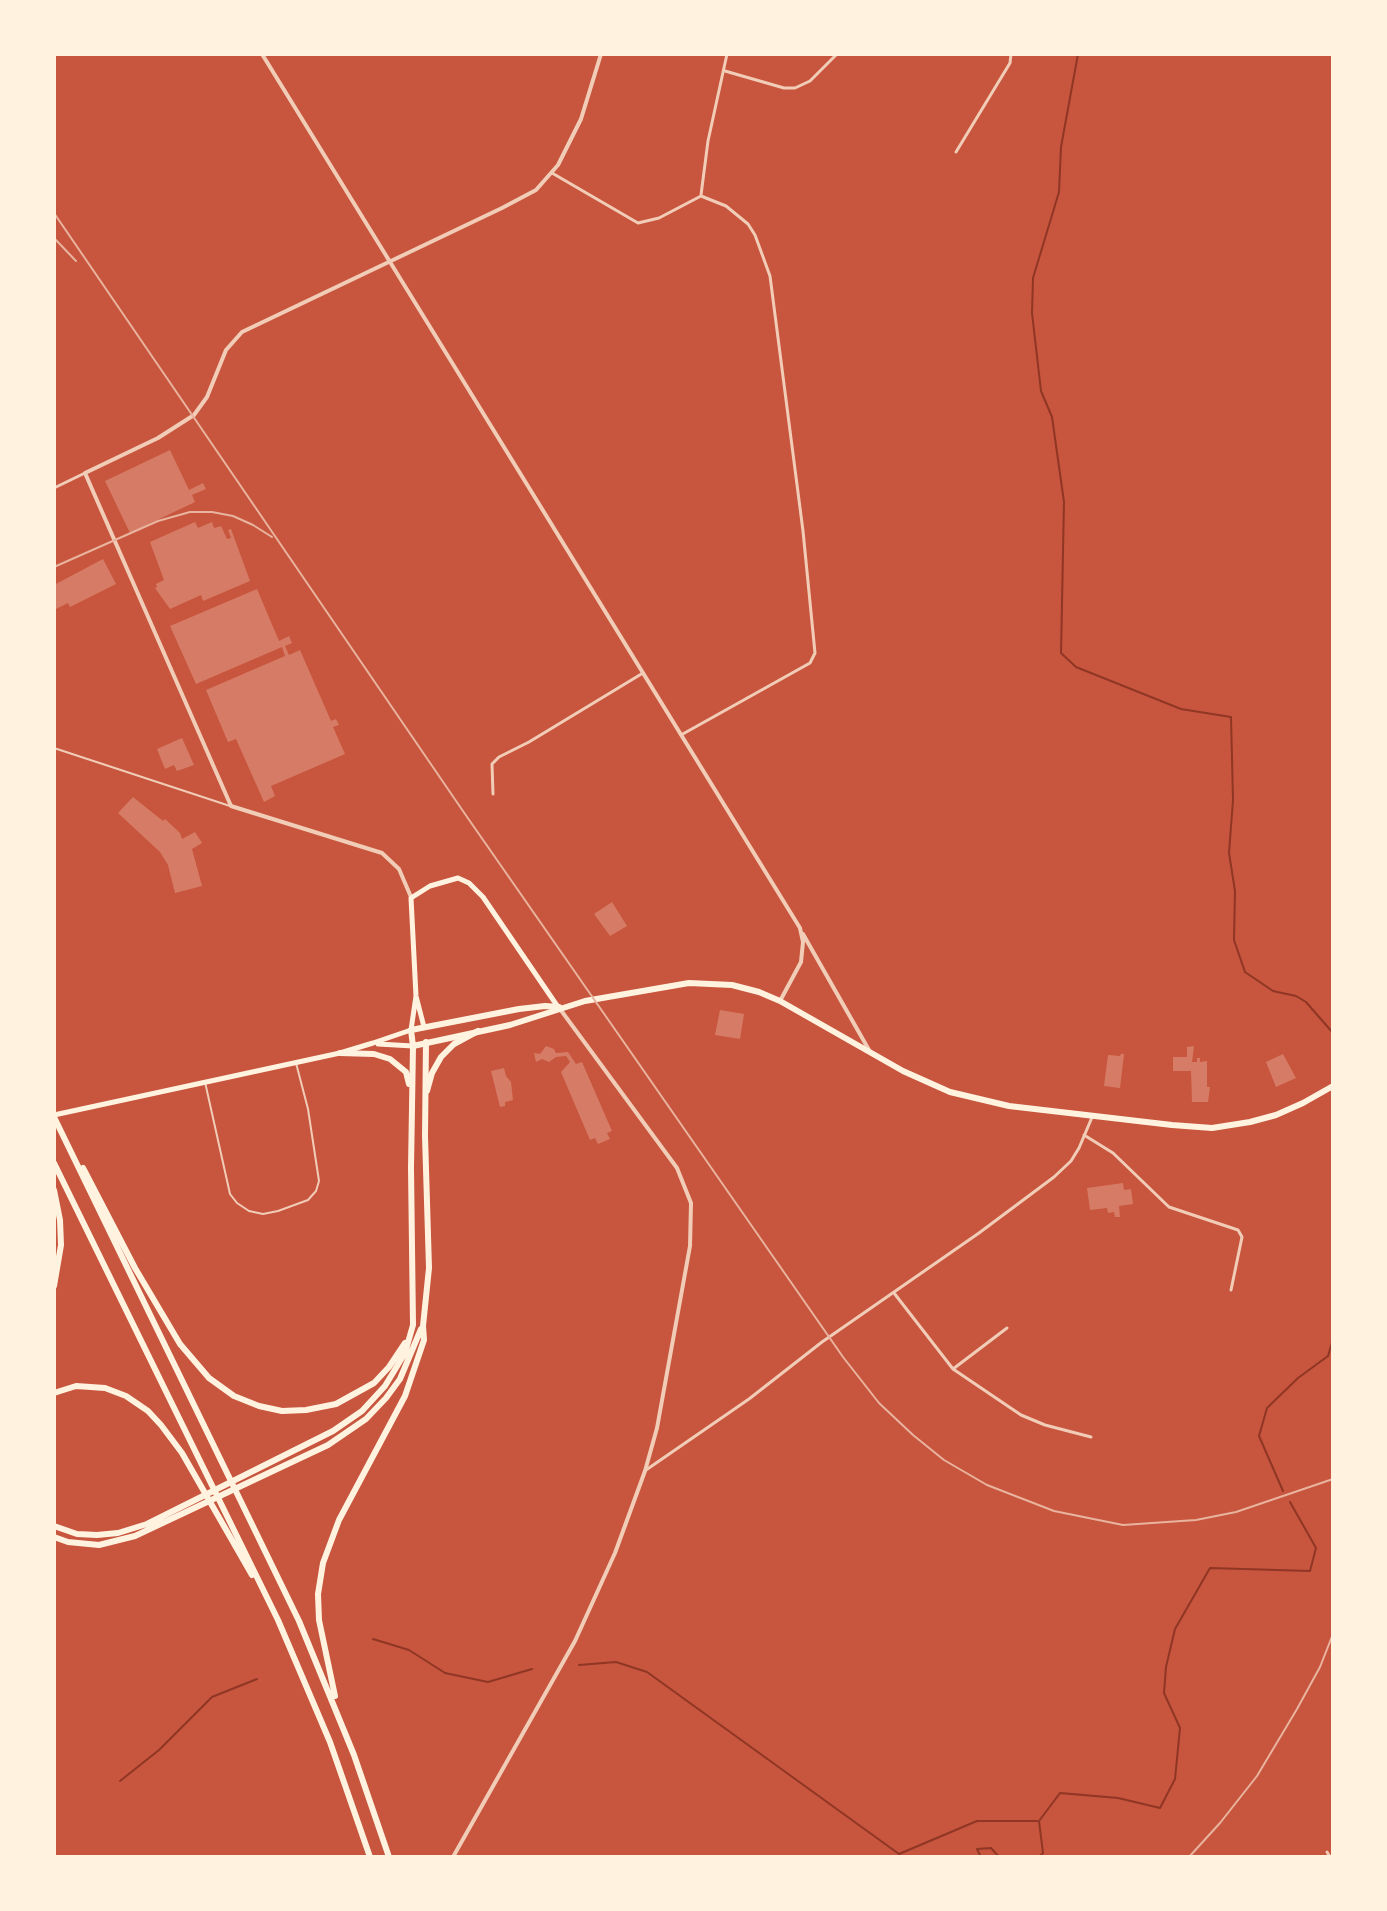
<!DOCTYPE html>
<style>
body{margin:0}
#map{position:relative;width:1387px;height:1911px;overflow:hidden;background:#c8553d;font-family:Commissioner,sans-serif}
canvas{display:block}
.frame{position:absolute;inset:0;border:56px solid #fff3e0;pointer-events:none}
</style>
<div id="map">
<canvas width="1387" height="1911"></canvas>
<div class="frame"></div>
</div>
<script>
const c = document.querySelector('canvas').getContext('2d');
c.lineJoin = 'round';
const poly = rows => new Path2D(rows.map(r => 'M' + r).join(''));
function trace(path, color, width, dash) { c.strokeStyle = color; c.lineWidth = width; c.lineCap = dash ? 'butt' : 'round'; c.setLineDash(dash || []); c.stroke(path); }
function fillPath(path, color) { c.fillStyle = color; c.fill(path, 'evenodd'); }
trace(poly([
 [1078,54,1061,147,1059,192,1033,278,1032,313,1041,391,1052,417,1064,502,1061,653,1076,667,1181,709,1231,717,1233,800,1229,853,1235,891,1234,940,1245,972,1273,991,1296,996,1306,1002,1333,1033],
 [1283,1491,1259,1436,1267,1408,1298,1378,1328,1356,1333,1339],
 [373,1639,409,1650,445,1673,488,1682,532,1669],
 [579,1665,616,1662,647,1672,899,1854,977,1821,1037,1821],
 [120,1781,159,1750,212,1697,257,1679],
 [981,1857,977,1849,991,1848,999,1857],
 [1039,1857,1043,1853,1039,1821,1060,1793,1118,1798,1160,1808,1175,1779,1180,1728,1164,1693,1166,1667,1175,1629,1210,1568,1310,1571,1316,1548,1290,1502]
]), '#8f3625', 2);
fillPath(poly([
 [170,450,189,490,203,483,206,489,192,495,195,502,130,533,105,481],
 [195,522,198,528,212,522,214,528,221,526,227,539,231,538,228,530,231,529,250,581,203,601,201,595,170,609,155,588,157,587,156,584,164,580,150,542],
 [103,559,116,584,70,607,68,603,54,610,54,585],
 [257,589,279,641,289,636,292,643,285,646,289,655,300,650,331,721,336,719,339,725,333,727,345,754,271,786,275,796,264,802,236,739,228,742,206,690,285,656,282,647,196,684,170,626],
 [182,738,194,765,177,771,174,765,165,769,157,749],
 [133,797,163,821,165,819,180,833,182,839,195,832,202,843,192,849,202,886,175,893,168,865,160,852,118,813],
 [612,902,627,926,610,936,594,914],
 [720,1010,744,1014,740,1039,715,1035],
 [546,1046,554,1049,556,1053,568,1052,576,1064,582,1062,612,1131,607,1133,610,1139,598,1144,595,1138,590,1140,561,1072,570,1062,566,1056,556,1057,549,1062,542,1059,536,1062,534,1053,540,1054],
 [1194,1046,1192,1062,1197,1062,1197,1058,1200,1058,1200,1062,1207,1061,1207,1087,1210,1087,1208,1102,1192,1102,1191,1071,1173,1071,1173,1057,1187,1057,1187,1047],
 [1121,1054,1124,1054,1120,1088,1104,1086,1108,1055,1120,1056],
 [1283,1054,1296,1078,1276,1087,1266,1062],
 [504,1068,506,1076,511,1082,513,1100,505,1102,505,1106,500,1107,491,1071],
 [1123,1183,1124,1190,1131,1189,1133,1204,1119,1206,1120,1217,1115,1217,1114,1212,1108,1213,1107,1208,1090,1210,1087,1188]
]), '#d67c66');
trace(poly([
 [54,748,230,806],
 [205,1082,230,1194,237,1203,249,1211,263,1214,278,1211,308,1200,316,1191,319,1181,308,1109,296,1063]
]), '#f1ccb7', 2);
trace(poly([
 [725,71,784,88,795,88,810,81,837,54],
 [956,152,1010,63,1011,54],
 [552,173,638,223,659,218,701,196,726,206,748,224,755,235,770,276,803,531,815,653,810,663,681,735],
 [701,195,708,141,727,54],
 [54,488,85,473],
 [493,794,492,764,499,757,529,742,643,673],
 [1084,1135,1113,1153,1169,1207,1238,1230,1242,1237,1231,1290],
 [894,1293,953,1369,1021,1415,1045,1425,1091,1437],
 [953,1369,1007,1328],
 [646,1470,749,1399,822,1342,979,1233,1054,1177,1071,1161,1079,1148,1093,1115],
 [1327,1852,1330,1857]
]), '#f1ccb7', 3);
trace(poly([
 [262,54,800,928,803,942,801,962,780,1001],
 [411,897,399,869,382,853,231,806,85,473,158,438,194,415,207,397,226,350,242,332,502,208,536,190,558,165,581,119,601,54],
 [803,934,869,1050],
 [453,1857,575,1641,615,1553,645,1471,657,1428,690,1246,691,1203,677,1168,560,1009]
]), '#f1ccb7', 4);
trace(poly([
 [424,1027,416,996,411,898,430,886,458,878,469,883,483,897,558,1007],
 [378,1044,413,1046],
 [54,1115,340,1053,373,1043,411,1030,416,996]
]), '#fff3e0', 5);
trace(poly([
 [559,1007,545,1006,519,1009,411,1030,413,1046,510,1025,585,1001,689,983,732,985,759,992,780,1001,903,1071,950,1092,1009,1106,1172,1125,1212,1128,1250,1122,1276,1115,1303,1103,1333,1086]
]), '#fff3e0', 6);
trace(poly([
 [340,1053,374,1054,390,1059,406,1072,409,1084],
 [427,1091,432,1073,441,1057,454,1044,478,1031],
 [54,1117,299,1621,354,1755,389,1857],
 [54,1163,278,1620,330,1742,370,1857],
 [83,1168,135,1268,180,1344,209,1378,234,1396,259,1406,282,1411,306,1410,336,1404,374,1383,389,1367,405,1343],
 [54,1190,60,1220,61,1245,54,1286],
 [54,1393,76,1386,105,1388,126,1396,148,1411,161,1425,182,1453,252,1575],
 [54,1526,77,1534,97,1535,118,1533,147,1524,333,1431,362,1411,385,1386,405,1353,413,1325,411,1168,413,1046],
 [54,1537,68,1542,99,1545,135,1536,328,1445,366,1419,386,1398,400,1379,421,1329],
 [335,1696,319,1620,318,1594,323,1563,339,1520,405,1396,424,1340,423,1326,429,1268,425,1136,426,1042]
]), '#fff3e0', 6);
trace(poly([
 [54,213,465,814,843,1357,879,1403,913,1435,944,1460,987,1485,1054,1511,1123,1525,1196,1520,1236,1512,1333,1479],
 [54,238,76,261],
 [54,567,158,521,190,512,212,512,233,516,253,525,272,537],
 [1189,1857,1220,1823,1257,1776,1297,1709,1320,1667,1333,1634]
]), '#e9b49f', 2);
</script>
